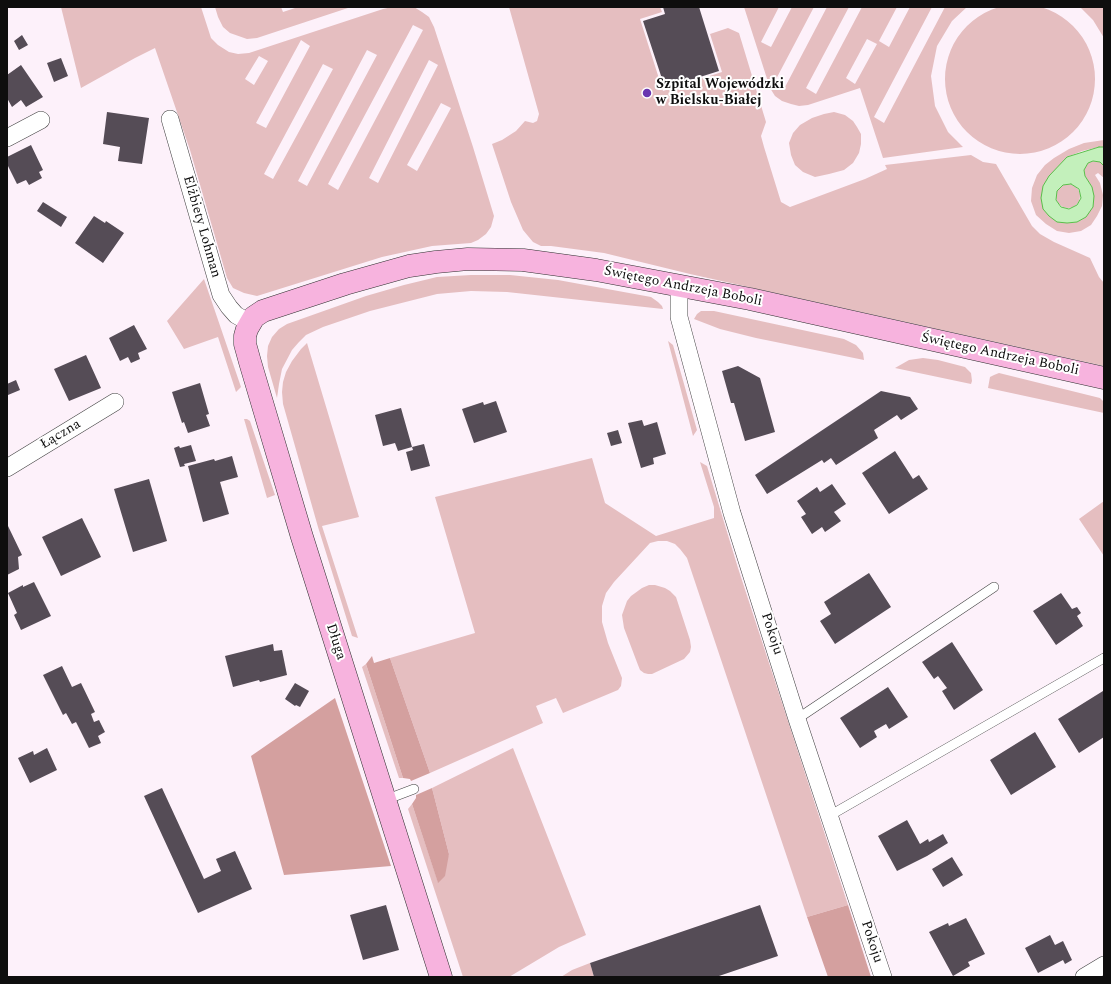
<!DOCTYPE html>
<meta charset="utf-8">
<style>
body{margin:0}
#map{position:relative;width:1111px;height:984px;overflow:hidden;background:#fdf1fa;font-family:Spectral,serif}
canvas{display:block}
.frame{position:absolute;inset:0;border:8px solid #0e0e0e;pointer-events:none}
</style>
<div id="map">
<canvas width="1111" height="984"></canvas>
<div class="frame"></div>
</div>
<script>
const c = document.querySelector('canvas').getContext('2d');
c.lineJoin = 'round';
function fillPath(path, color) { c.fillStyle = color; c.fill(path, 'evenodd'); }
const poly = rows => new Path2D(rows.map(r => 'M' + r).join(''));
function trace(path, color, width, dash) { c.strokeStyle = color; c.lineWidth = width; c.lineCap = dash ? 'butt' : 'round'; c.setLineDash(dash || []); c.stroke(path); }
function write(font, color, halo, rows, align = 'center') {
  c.font = font + ' Spectral,serif'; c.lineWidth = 4; c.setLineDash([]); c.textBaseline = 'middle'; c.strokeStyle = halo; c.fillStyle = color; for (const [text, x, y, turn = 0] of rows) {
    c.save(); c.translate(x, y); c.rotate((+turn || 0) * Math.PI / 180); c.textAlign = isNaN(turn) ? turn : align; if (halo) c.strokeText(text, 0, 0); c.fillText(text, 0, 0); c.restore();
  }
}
fillPath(poly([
 '945 79a75 75 0 1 1 150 0a75 75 0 1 1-150 0Z',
 [61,7,201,7,211,38,218,45,229,52,238,54,249,53,383,9,392,7,414,7,422,12,429,17,434,27,473,147,494,216,491,227,486,234,478,240,471,243,432,246,382,257,257,296,244,293,233,288,227,278,190,150,155,48,135,58,81,88],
 [413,25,423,30,338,190,328,184],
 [301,40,310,46,266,128,256,123],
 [367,50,377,55,307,186,298,181],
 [259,56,268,61,254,85,245,79],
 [429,60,438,65,378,183,369,178],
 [323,64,333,69,273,179,264,174],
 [441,103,451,108,417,171,407,165],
 [215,7,281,7,283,12,298,7,351,7,257,38,247,39,230,33,223,27,218,17],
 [509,7,660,7,662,12,640,19,663,91,722,72,710,34,728,28,739,33,766,122,761,136,764,147,781,202,790,207,865,179,887,169,885,165,971,155,983,162,996,164,1032,226,1040,234,1054,242,1090,258,1099,277,1104,283,1104,366,690,274,604,253,551,246,541,246,533,242,523,230,511,202,492,144,502,140,516,131,525,121,533,123,537,121,539,114],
 [744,7,779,7,761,42,771,47,792,7,814,7,774,83,784,89,827,7,849,7,806,88,816,94,862,7,897,7,879,41,889,47,910,7,932,7,874,117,884,123,945,7,967,7,952,21,937,46,931,76,935,106,948,132,963,147,883,158,860,88,808,105,799,106,791,104,782,101,775,96,770,88],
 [867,39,877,44,855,84,846,78],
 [1080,7,1104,7,1104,38,1093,20],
 [834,112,845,115,853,121,857,127,861,134,861,144,859,153,853,163,844,170,829,174,815,177,803,172,795,165,791,155,789,143,793,133,800,125,812,118,824,114],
 [1104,140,1104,147,1099,147,1082,151,1067,157,1043,186,1067,223,1077,222,1086,217,1092,187,1085,176,1083,170,1088,163,1093,161,1100,162,1104,166,1104,178,1098,173,1095,175,1100,183,1103,195,1102,206,1097,216,1091,225,1081,231,1069,233,1057,231,1046,224,1036,215,1031,201,1032,188,1037,175,1045,165,1054,158,1069,149,1084,143],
 '1056 196a12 12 0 1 1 24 0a12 12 0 1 1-24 0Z',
 [471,275,510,275,558,280,651,297,658,302,662,306,663,309,507,292,471,291,437,294,370,311,323,327,306,335,299,342,292,350,282,369,279,384,277,398,268,367,267,356,268,346,272,337,279,329,287,324,366,296,404,285,437,277],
 [204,279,241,387,236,392,218,337,184,349,167,321],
 [701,311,714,311,844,339,856,345,863,353,864,360,756,338,720,329,694,319,697,314],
 [668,341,673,345,697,430,693,436],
 [307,343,359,517,322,526,358,638,352,636,318,527,283,404,282,392,283,382,286,372,292,361,301,349],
 [923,358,938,360,965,367,971,373,972,381,971,384,895,368,909,360],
 [999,373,1100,398,1104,402,1104,413,988,388,990,377,994,375],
 [244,419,247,419,250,421,275,495,267,498],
 [592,458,605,503,656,536,714,518,714,507,700,462,707,466,738,568,848,905,807,917,687,558,680,549,675,544,667,541,658,541,650,543,614,582,606,593,602,606,602,622,608,643,622,678,621,686,618,690,563,713,556,698,536,706,543,723,430,773,390,658,475,633,435,497],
 [1104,501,1104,556,1079,519],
 [649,585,655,585,665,588,670,591,676,597,690,640,691,647,690,652,684,659,652,674,648,674,644,673,640,670,638,665,624,628,622,615,627,601,631,596,642,588],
 [366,664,403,778,399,778,362,667],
 [513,748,586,935,559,947,509,977,463,977,408,809,412,804,438,882,449,854,432,788],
 [590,963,594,977,561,977,572,970]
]), '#e5bec0');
fillPath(poly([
 [372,656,374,663,390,658,430,773,411,781,410,779,403,778,366,664],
 [335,698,391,866,284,875,251,756],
 [432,788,449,854,445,876,438,883,412,804,416,798,416,795],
 [848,905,871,977,828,977,807,917]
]), '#d4a09f');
const water = poly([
 [1099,147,1104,147,1104,166,1100,162,1093,161,1088,163,1084,170,1085,176,1092,187,1094,196,1093,207,1086,217,1077,222,1067,223,1057,222,1049,216,1043,209,1041,198,1043,186,1049,176,1067,157,1099,147],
 [1071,184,1079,189,1081,198,1077,205,1069,209,1061,207,1056,200,1057,191,1063,185,1071,184]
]);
fillPath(water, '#c3f0bb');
trace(water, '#59bf4a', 1);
fillPath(poly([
 [663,7,699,7,719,71,665,88,643,21,665,14],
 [22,35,28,45,19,50,14,41],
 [61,58,68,76,54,82,47,63],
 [21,65,43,97,26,107,21,100,12,107,7,98,7,75],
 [107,112,149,118,142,164,118,161,120,147,103,144],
 [31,145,43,170,39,172,42,178,29,185,26,180,17,184,7,164,7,157],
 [43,202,67,217,61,227,37,211],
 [94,216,105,223,106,221,124,233,103,263,75,243],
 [134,325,147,349,138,353,140,359,131,363,128,357,120,361,109,338],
 [86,355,101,388,69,401,54,369],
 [738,366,760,378,775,432,745,441,734,403,731,403,722,371],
 [16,380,20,390,8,395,7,393,7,384],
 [200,383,209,414,206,415,210,426,188,433,184,422,182,423,172,392],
 [881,391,910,397,918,409,901,420,897,415,874,430,878,438,836,465,831,458,824,463,822,460,767,494,755,475],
 [496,401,507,432,474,443,462,409,483,402,484,405],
 [401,408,412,447,398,451,395,443,383,446,375,415],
 [642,420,644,426,657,422,666,454,653,458,654,464,641,468,628,423],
 [618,430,622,443,611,446,607,433],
 [424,444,430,466,411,471,406,452,413,450,412,447],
 [191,445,196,461,184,464,185,466,180,467,174,448,179,446,180,448],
 [895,451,913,479,919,475,928,489,889,514,862,473],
 [232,456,238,477,220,482,229,514,203,522,188,466,214,459,215,461],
 [149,479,167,541,133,552,114,489],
 [832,484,846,504,834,512,841,521,825,532,822,527,812,534,801,517,806,514,797,501,817,487,820,492],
 [82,518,101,557,61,576,42,537],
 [8,526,22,555,18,557,19,569,7,575,7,527],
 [869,573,891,607,835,644,820,621,831,614,824,602],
 [34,582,51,616,21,630,14,615,17,613,8,593,23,585,23,587],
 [1061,593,1072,609,1077,607,1081,613,1077,616,1083,626,1056,645,1033,611],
 [952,642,983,690,954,710,942,691,947,688,938,676,934,679,922,662],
 [273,644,274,651,282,650,287,675,260,682,259,680,233,687,225,656],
 [62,666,72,687,81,683,95,712,91,714,94,722,99,720,105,732,98,736,101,743,89,748,76,722,72,724,66,713,63,715,43,675],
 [295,683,309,691,300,707,296,705,295,706,285,699],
 [888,687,908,717,889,729,886,724,874,731,877,737,860,748,840,718],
 [1103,691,1104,693,1104,737,1079,753,1058,719],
 [1035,732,1056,767,1011,795,990,760],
 [47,748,57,770,30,783,18,758,33,751,34,755],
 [162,788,204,879,221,871,216,859,235,851,252,889,198,913,144,796],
 [907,820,920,844,928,839,929,842,943,834,948,843,927,856,897,871,878,836],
 [952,857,963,875,943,887,932,869],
 [386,905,399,950,363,960,350,915],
 [760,905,778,956,716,977,594,977,590,963],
 [966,918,985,954,968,962,970,966,953,976,929,932,948,923,949,926],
 [1050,935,1055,945,1063,941,1072,960,1065,964,1063,960,1038,973,1025,948]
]), '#554c56');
const lane = poly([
 [797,719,994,587],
 [385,800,414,789],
 [829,816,1104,658]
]);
const street = poly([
 [170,119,221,295,229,307,236,315,250,323],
 [7,138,41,120],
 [679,286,679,317,732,513,797,719,883,977],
 [7,468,115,402],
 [1084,977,1104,965]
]);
const secondary = poly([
 [441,977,302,537,250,362,245,344,245,336,247,329,254,317,263,311,345,284,409,266,436,262,468,259,523,260,596,270,750,299,1104,378]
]);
trace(lane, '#414141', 10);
trace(street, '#414141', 18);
trace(secondary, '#303030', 23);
trace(lane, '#fff', 9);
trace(street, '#fff', 17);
trace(secondary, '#f7b3de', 22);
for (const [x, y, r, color] of [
 [647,93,5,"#6935b0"]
]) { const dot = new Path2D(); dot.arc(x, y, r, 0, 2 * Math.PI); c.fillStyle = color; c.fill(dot); trace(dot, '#fff', 1.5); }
write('bold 14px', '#0e0e0e', '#fff', [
 ["Szpital Wojewódzki",656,85],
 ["w Bielsku-Białej",656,101]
], 'left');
write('14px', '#0e0e0e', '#fff', [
 ["Elżbiety Lohman",201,227,74],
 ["Świętego Andrzeja Boboli",683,287,11],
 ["Świętego Andrzeja Boboli",1000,355,12],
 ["Łączna",61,435,-31],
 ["Pokoju",771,634,72],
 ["Długa",335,642,72],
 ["Pokoju",871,942,72]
]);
</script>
